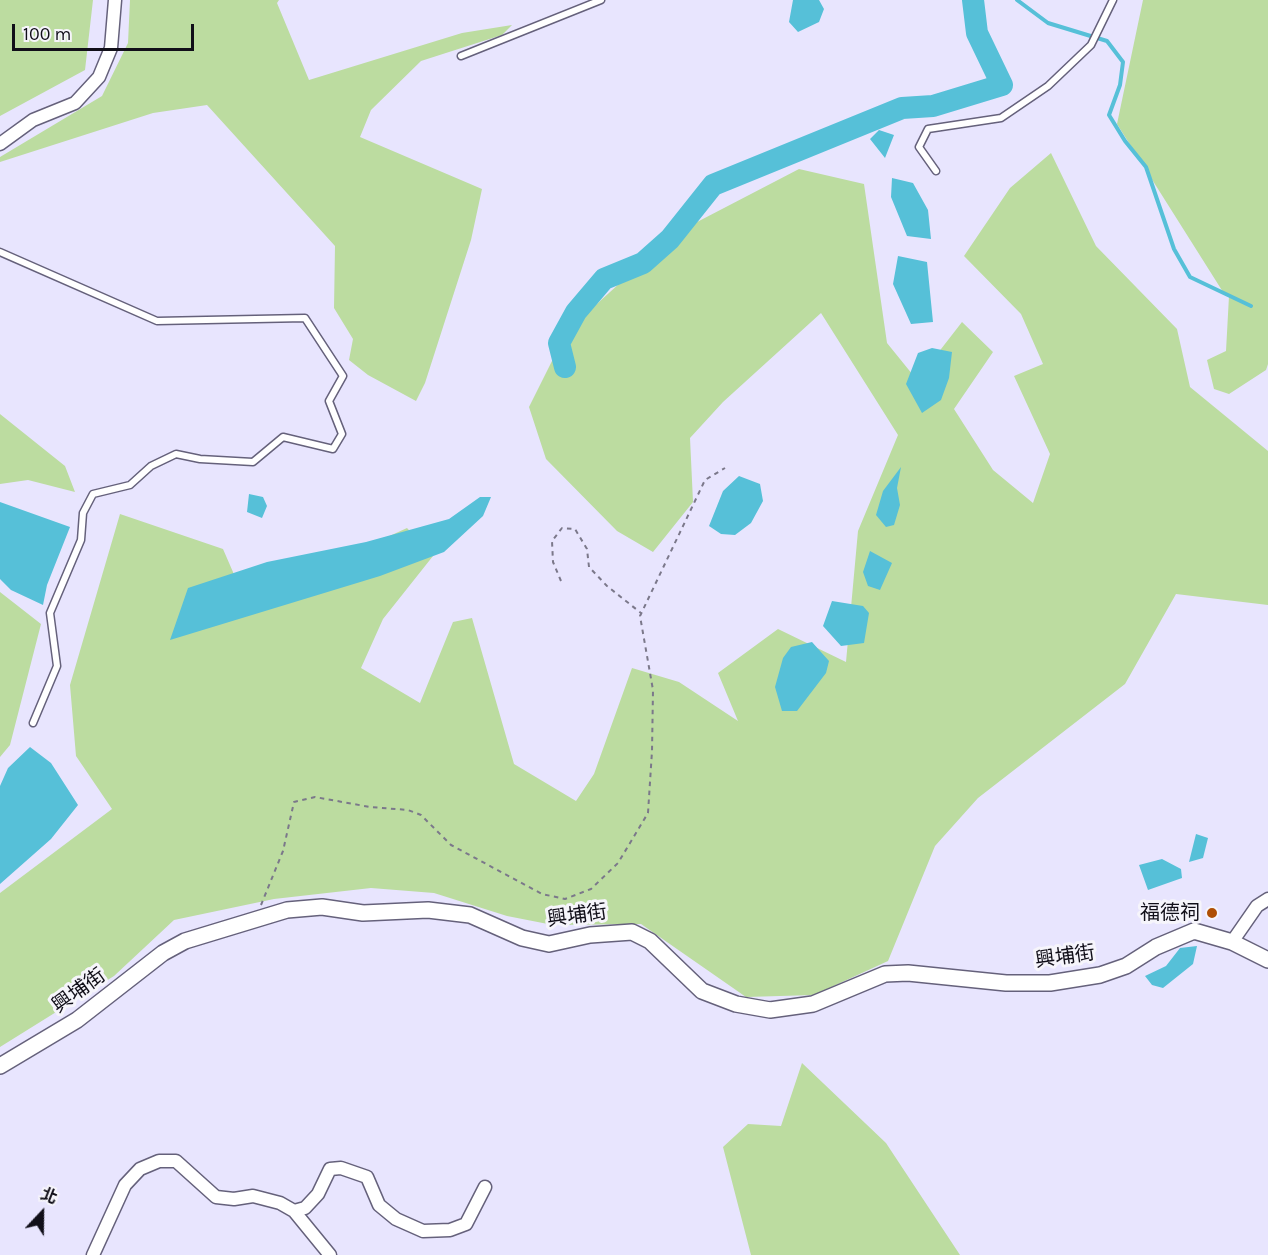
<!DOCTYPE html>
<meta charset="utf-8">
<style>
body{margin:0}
#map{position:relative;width:1268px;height:1255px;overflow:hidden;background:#e8e5fe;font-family:Karla,"Noto Sans TC",sans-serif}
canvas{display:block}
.north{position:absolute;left:12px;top:1183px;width:60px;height:60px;-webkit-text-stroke:4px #f6f5fb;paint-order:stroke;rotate:22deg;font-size:16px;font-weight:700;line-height:24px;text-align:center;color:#110f19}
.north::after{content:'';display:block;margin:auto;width:21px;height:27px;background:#110f19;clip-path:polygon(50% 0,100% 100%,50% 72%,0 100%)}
.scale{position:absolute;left:12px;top:24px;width:182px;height:27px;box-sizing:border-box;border:3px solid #110f19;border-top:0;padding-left:8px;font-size:18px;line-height:21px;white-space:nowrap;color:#110f19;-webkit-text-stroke:4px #f6f5fb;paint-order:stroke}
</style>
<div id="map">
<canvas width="1268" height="1255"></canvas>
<div class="north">北</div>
<div class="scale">100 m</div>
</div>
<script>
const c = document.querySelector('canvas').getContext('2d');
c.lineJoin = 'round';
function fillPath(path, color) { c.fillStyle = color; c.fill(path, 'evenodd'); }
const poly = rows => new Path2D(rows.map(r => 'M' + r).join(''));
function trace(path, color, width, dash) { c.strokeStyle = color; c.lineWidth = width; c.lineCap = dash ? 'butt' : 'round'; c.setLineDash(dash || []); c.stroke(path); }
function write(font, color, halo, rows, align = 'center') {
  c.font = font + ' Karla,"Noto Sans TC",sans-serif'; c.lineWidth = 6; c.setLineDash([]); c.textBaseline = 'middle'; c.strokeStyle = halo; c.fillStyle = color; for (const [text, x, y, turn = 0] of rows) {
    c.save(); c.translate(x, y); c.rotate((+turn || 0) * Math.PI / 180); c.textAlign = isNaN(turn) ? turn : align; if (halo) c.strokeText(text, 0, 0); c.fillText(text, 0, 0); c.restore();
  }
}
fillPath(poly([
 [0,0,93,0,85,70,0,116],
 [130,0,279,0,277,3,309,80,462,33,512,25,502,35,421,61,371,110,360,137,482,189,471,240,425,383,416,401,368,375,349,360,353,339,334,308,335,246,207,105,153,113,0,162,0,157,102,96,128,43],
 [1143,0,1268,0,1268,364,1266,370,1229,394,1214,389,1207,360,1226,351,1229,296,1223,292,1117,124],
 [1051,153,1096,246,1177,329,1190,387,1268,451,1268,605,1176,594,1125,684,978,798,935,846,888,961,814,995,746,997,641,924,553,925,507,916,434,893,371,888,274,899,174,920,114,976,0,1047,0,893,112,809,76,756,70,685,120,514,223,549,246,602,407,528,433,556,383,619,361,668,420,703,453,622,472,618,514,764,576,801,594,774,632,668,679,682,738,721,718,673,778,629,846,662,858,531,898,435,821,313,723,402,690,438,693,502,653,552,617,531,546,459,529,407,567,331,674,234,799,169,864,184,887,343,917,380,962,322,993,352,954,409,993,470,1033,503,1050,454,1014,376,1043,364,1021,314,964,256,1010,188],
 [0,414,65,466,75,492,28,480,0,484],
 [0,592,41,624,10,745,0,757],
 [802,1063,886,1143,960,1255,751,1255,723,1147,748,1124,781,1126]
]), '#bcdca0');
fillPath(poly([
 [793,0,819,0,824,9,819,22,798,32,789,22],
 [879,130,894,135,885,158,870,139],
 [892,178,913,183,928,210,931,239,907,236,891,197],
 [898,256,927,262,933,322,911,324,893,284],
 [932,348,952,352,949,378,941,400,922,413,906,384,918,353],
 [901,467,897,488,900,505,894,525,886,527,876,515,883,491],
 [739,476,760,484,763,501,751,523,735,535,721,534,709,526,723,491],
 [249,494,263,497,267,506,262,518,247,512],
 [480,497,491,497,483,516,444,552,380,576,170,640,188,588,267,562,366,542,449,519],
 [0,502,70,527,47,585,43,605,11,590,0,579],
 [870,551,892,563,880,590,868,586,863,572],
 [832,601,863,606,869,613,864,643,841,646,823,626],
 [812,642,829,661,826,673,797,711,782,711,775,687,783,658,791,647],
 [30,747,51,763,78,805,51,839,0,884,0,786,8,768],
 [1196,834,1208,838,1203,858,1189,862],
 [1162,859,1181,869,1182,878,1148,890,1139,865],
 [1197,946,1193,964,1163,988,1152,985,1145,976,1166,966,1180,948]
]), '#56c0d8');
trace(poly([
 [1017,0,1048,23,1107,41,1123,62,1120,85,1109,115,1125,141,1146,167,1174,249,1190,277,1251,306]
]), '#56c0d8', 4);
trace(poly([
 [565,367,559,343,576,312,604,279,643,263,670,239,713,185,902,108,933,106,1002,85,977,33,973,0]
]), '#56c0d8', 22);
fillPath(poly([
 [1210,907,1216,910,1213,919,1207,917]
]), '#685b9d');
const service = poly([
 [461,56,601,0],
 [936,171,919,147,928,129,1001,118,1048,86,1091,45,1113,0],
 [0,252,157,321,305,318,343,376,329,401,342,434,333,449,283,437,253,462,200,459,176,454,151,466,130,485,93,494,83,513,81,540,50,613,57,666,33,723]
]);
const minor = poly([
 [0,144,33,120,75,103,99,77,111,48,115,0],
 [1232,942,1257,906,1268,899],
 [294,1211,330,1255],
 [93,1255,125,1185,140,1169,159,1161,176,1161,216,1197,234,1199,253,1196,280,1203,294,1211,305,1208,318,1194,330,1169,341,1168,367,1177,379,1205,396,1219,423,1231,450,1230,466,1224,485,1187]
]);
const tertiary = poly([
 [0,1066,77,1020,163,953,185,941,287,910,322,907,363,913,428,910,470,915,522,938,549,944,590,935,632,932,650,941,702,991,736,1004,770,1010,813,1004,885,974,908,973,1006,983,1050,983,1100,975,1126,966,1156,947,1194,931,1232,942,1268,960]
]);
trace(service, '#65617b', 9);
trace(minor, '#65617b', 15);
trace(tertiary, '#65617b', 18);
trace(poly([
 [561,581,553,562,552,541,562,528,575,529,587,549,589,567,607,586,641,613],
 [261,905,283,851,294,802,315,797,370,807,408,810,421,815,451,845,542,894,565,899,591,889,618,863,648,813,652,751,653,690,640,616,705,480,725,468]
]), '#7b788a', 2, [4.5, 4.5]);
trace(service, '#fff', 6);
trace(minor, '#fff', 12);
trace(tertiary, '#fff', 15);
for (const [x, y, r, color] of [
 [1212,913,6,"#af4f04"]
]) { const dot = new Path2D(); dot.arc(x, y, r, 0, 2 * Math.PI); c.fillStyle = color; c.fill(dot); trace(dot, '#f6f5fb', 2); }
write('20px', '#110f19', '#f6f5fb', [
 ["福德祠",1200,913]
], 'right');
write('20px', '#110f19', '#f6f5fb', [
 ["興埔街",577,916,-8],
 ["興埔街",1065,957,-8],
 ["興埔街",79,991,-36]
]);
</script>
